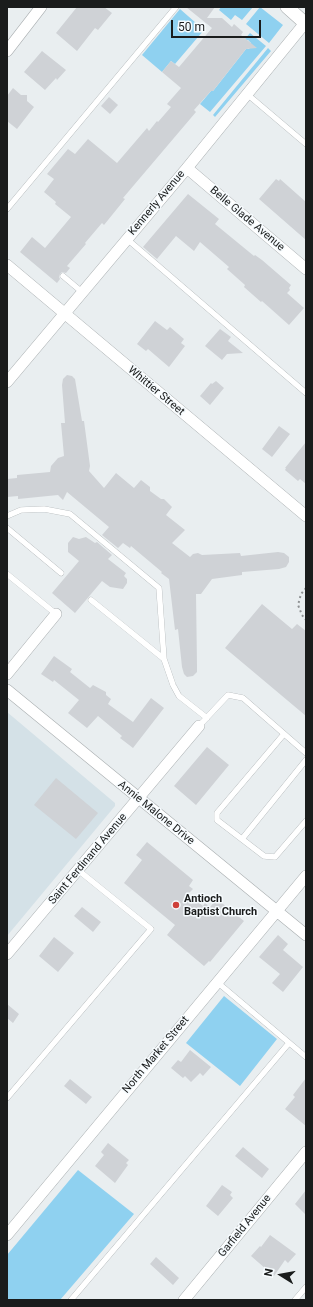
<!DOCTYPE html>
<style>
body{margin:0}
#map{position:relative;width:313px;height:1307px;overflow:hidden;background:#e9eef0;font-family:Roboto,sans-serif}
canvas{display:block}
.frame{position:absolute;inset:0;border:8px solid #1a1c1c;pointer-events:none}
.north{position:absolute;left:261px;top:1255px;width:40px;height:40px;-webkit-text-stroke:3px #f6fbfe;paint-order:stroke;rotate:281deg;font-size:11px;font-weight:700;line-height:16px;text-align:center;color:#1a1c1c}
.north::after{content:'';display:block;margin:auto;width:14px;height:18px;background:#1a1c1c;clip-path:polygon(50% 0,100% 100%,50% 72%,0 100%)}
.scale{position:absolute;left:171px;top:20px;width:90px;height:18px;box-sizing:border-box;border:2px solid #1a1c1c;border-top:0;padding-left:5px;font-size:12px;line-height:14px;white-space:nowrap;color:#1a1c1c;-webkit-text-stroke:3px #f6fbfe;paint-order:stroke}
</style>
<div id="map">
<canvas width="313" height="1307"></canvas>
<div class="frame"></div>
<div class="north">N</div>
<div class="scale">50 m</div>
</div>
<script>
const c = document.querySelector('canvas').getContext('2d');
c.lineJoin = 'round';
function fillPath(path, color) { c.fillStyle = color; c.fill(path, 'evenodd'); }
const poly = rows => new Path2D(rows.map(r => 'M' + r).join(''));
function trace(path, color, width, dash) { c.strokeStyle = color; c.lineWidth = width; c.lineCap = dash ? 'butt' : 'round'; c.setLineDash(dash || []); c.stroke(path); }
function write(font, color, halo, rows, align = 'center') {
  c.font = font + ' Roboto,sans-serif'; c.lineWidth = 3; c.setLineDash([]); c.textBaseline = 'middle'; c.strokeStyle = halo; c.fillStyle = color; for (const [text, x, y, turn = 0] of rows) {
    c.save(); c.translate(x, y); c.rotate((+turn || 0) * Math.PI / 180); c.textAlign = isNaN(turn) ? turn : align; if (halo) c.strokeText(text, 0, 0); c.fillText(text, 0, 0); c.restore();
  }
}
fillPath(poly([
 [7,712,115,803,115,806,7,936]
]), '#d4e1e7');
fillPath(poly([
 [221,7,253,7,242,20,235,15,231,20,219,10],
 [260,7,283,25,269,43,246,24],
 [180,9,204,30,175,64,171,61,162,72,142,55],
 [250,33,266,46,210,112,200,104,211,91,213,91,246,49,249,49,251,46,251,43,248,40,244,40],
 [268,48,271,51,215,117,213,115],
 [224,996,277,1039,240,1086,186,1043],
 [78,1170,134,1214,60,1300,7,1300,7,1255]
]), '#8fd1f0');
fillPath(poly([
 [77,7,104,7,112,13,98,30,95,28,77,51,56,33],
 [186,7,215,7,207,18,222,18,232,27,234,24,243,32,241,35,257,48,246,49,213,91,211,91,194,110,196,112,123,198,125,199,104,225,102,223,85,243,86,244,67,266,70,268,66,273,62,272,60,274,59,277,60,279,57,283,20,252,32,237,45,248,71,217,55,204,56,202,44,192,54,179,47,174,68,149,75,154,88,139,117,163,147,128,149,131,157,121,158,122,171,107,167,104,181,88,162,72,171,61,179,67,212,28],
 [42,51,66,70,57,80,56,78,45,90,24,72],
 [13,88,21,95,27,95,27,101,34,107,17,129,7,121,7,96],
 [109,97,118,105,110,114,101,106],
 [276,179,279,181,280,179,306,202,306,240,259,199],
 [188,194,219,219,215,224,254,256,255,255,262,260,291,285,289,288,290,290,287,293,304,308,289,325,262,301,261,302,244,287,245,285,227,269,229,267,200,242,194,251,176,236,157,259,143,247],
 [155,321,167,330,170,327,184,339,181,343,185,346,169,367,148,349,146,351,137,344],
 [220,329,231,337,228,341,243,353,227,354,222,360,205,346],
 [67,375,72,376,75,379,82,421,84,421,90,466,89,471,104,488,116,473,134,488,141,480,150,487,150,491,161,499,164,499,172,507,166,515,185,530,172,543,190,557,193,554,198,553,202,555,240,553,241,556,278,552,284,553,289,557,289,562,286,567,279,569,242,572,242,575,212,579,201,594,196,594,197,666,197,672,193,676,187,677,184,674,182,667,178,629,175,630,169,579,161,573,162,572,131,546,130,548,123,543,118,548,102,535,109,527,67,492,63,500,58,495,18,499,18,496,7,497,7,479,17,478,17,475,50,472,51,466,58,458,64,456,61,423,65,423,62,385,63,379],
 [216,381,224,388,210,405,200,396,211,383,212,384],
 [279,426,290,434,272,457,262,449],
 [306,442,306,484,300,479,298,481,285,470,286,468,285,468],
 [73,537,79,539,86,537,95,543,97,542,112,555,108,559,126,573,124,576,127,579,127,583,123,589,110,587,102,581,75,613,52,593,79,561,68,552,68,543],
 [262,604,292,629,297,624,306,631,306,716,225,648],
 [54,656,72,669,70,672,90,688,93,685,106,692,106,695,111,699,108,704,133,722,151,698,164,708,133,748,120,738,122,736,98,716,87,728,68,713,79,700,54,680,53,682,41,674],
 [207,747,229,765,196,805,174,786],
 [56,778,98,813,76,839,34,805],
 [147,842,193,880,189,886,193,889,188,894,203,906,205,903,210,907,217,899,244,921,210,962,209,961,204,966,167,935,175,925,124,883,142,860,136,855],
 [82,907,101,922,93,932,74,916],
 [278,935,288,944,283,950,303,967,283,992,272,983,280,974,259,957],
 [54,937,74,953,58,972,39,956],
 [7,1004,19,1014,13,1023,7,1018],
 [190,1050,211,1067,203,1076,200,1073,191,1082,185,1076,183,1078,171,1068,178,1060,181,1062],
 [306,1078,306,1126,285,1109,295,1097,293,1095],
 [70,1079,92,1097,86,1104,64,1086],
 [108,1143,129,1160,126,1163,128,1165,115,1183,95,1166,104,1155,101,1152],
 [243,1147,269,1169,262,1178,235,1156],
 [222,1185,232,1192,230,1195,233,1198,218,1216,206,1206],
 [306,1190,306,1215,295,1204],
 [270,1235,296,1254,288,1263,285,1260,274,1276,251,1256,260,1246,261,1247],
 [156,1257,179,1278,173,1285,150,1264]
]), '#cfd2d6');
const service = poly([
 [247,94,306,144],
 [7,209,176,7],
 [127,239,306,393],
 [63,276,82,292],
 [7,516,21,510,44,509,70,514,159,588,164,659],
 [7,528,61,573],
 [7,574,56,614],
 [91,600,164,659,173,685,179,696,207,718],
 [199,726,228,695,243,698,306,753],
 [284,734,217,813,217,820,264,856,275,857,306,821],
 [242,839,306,760],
 [217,982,306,1057],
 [7,1098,151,929,78,870],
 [71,1300,289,1043],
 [295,1300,306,1287]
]);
const minor = poly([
 [7,51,41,7],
 [187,168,306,269],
 [7,265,306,516],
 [7,382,187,168,305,23],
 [7,674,56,614],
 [7,690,306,935],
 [7,954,199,726],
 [7,1235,306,876],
 [184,1300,306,1152]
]);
const tertiary = poly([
 [287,7,306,24]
]);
trace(service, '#a8adaf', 6);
trace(minor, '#a8adaf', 12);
trace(tertiary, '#a8adaf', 14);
trace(poly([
 [306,588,301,594,298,605,302,615,306,620]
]), '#8e9193', 2, [2, 3]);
trace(service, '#fff', 5.5);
trace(minor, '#fff', 11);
trace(tertiary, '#fff', 13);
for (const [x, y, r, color] of [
 [176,905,4,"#ce403a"]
]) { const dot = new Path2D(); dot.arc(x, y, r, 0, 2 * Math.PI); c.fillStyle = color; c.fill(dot); trace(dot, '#f6fbfe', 1.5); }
write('11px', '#1a1c1c', '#f6fbfe', [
 ["Kennerly Avenue",157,203,-50],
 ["Belle Glade Avenue",247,219,40],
 ["Whittier Street",156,391,40],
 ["Annie Malone Drive",156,813,39],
 ["Saint Ferdinand Avenue",88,859,-50],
 ["North Market Street",156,1055,-50],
 ["Garfield Avenue",245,1226,-51]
]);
write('bold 11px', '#1a1c1c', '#f6fbfe', [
 ["Antioch",184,899],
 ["Baptist Church",184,912]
], 'left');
</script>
